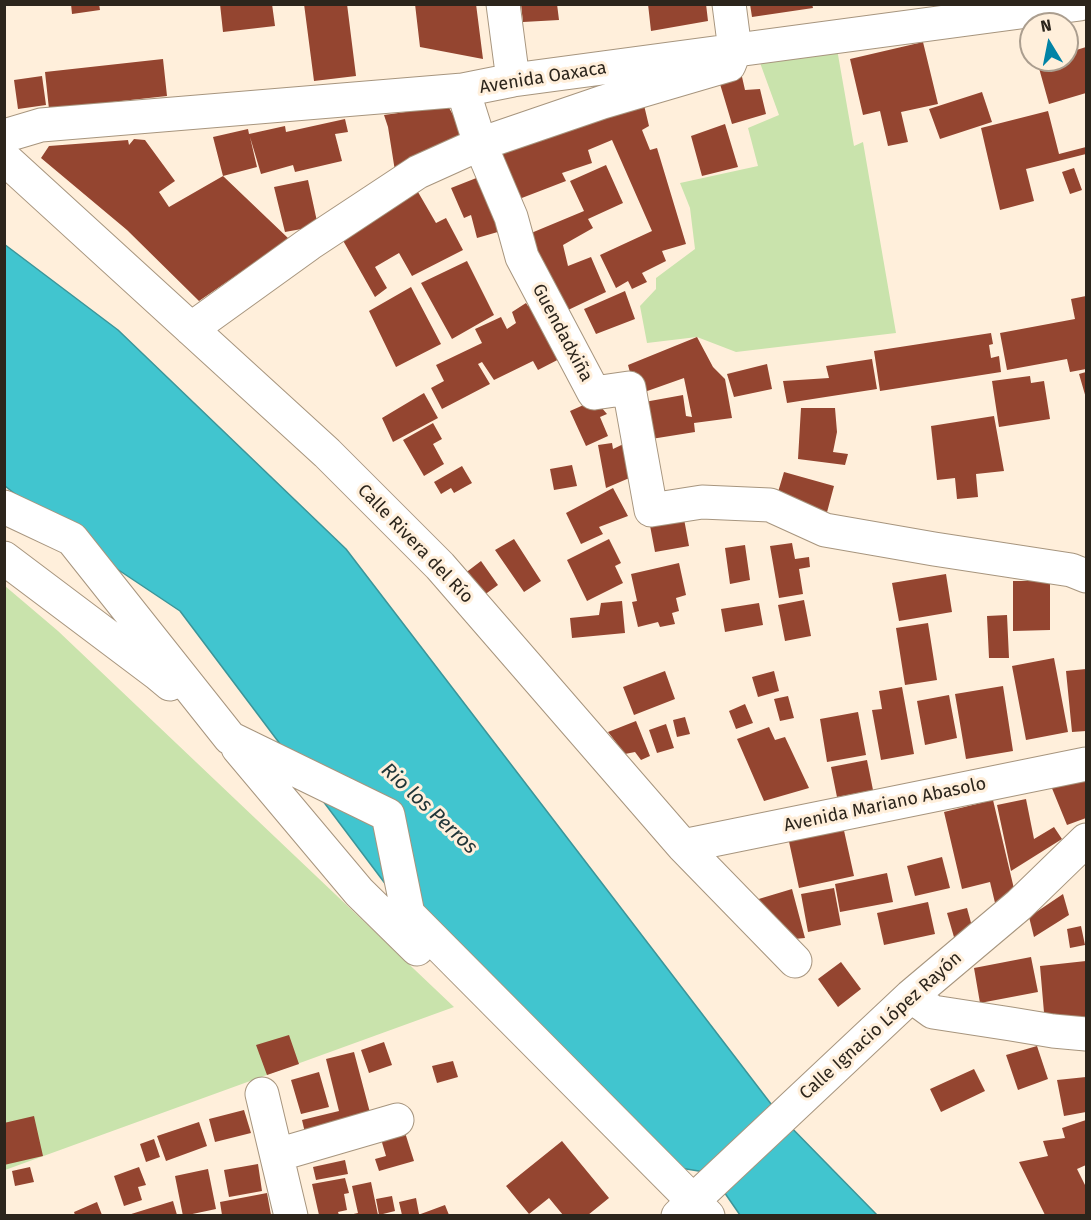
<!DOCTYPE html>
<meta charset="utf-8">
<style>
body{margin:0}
#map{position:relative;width:1091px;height:1220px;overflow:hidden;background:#ffefdb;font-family:"Fira Sans",sans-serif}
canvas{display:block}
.frame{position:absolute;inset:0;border:6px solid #2c251c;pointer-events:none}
.north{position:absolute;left:1019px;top:12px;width:60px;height:60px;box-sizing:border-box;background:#ffefdb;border:2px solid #ab9e8f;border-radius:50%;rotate:350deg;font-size:16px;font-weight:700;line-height:24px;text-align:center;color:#2c251c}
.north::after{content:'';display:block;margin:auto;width:21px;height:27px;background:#0183a6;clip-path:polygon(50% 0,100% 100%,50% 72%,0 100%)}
</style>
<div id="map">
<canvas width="1091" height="1220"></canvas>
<div class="frame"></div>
<div class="north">N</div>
</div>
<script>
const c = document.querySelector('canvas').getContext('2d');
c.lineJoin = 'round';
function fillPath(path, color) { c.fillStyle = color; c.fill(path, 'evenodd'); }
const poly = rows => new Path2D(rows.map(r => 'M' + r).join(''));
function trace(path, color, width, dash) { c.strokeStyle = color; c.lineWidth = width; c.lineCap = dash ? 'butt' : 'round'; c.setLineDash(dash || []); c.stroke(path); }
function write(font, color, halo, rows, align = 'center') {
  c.font = font + ' "Fira Sans",sans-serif'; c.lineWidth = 6; c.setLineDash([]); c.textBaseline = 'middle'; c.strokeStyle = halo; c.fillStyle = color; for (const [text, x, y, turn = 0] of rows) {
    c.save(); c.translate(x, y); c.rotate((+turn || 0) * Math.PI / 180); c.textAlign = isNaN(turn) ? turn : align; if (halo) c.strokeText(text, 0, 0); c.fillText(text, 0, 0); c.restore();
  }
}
fillPath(poly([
 [837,49,854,146,863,142,896,333,736,352,697,337,647,343,640,306,656,289,656,278,695,249,690,208,680,183,758,166,748,128,779,115,759,60],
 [5,586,58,631,454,1007,5,1170]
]), '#c9e3ac');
const water = poly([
 [4,244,118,330,346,549,781,1117,877,1215,740,1215,711,1173,637,1161,408,914,180,611,72,539,5,486,4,244]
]);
fillPath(water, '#41c5cf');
trace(water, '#3b9599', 1.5);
fillPath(poly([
 [71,4,99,4,100,10,72,14],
 [220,4,272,4,275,26,223,32],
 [304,4,347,4,356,76,314,81],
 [415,4,476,4,483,59,420,47],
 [521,4,557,4,559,20,523,22],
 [648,4,706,4,708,21,651,31],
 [750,4,812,4,813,8,752,17],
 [923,42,938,104,901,112,908,142,888,146,880,111,863,115,850,59],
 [1086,47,1086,93,1049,104,1037,61,1042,60,1067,60,1067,53],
 [163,59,167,96,49,109,45,72],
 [740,68,745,90,760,89,766,114,732,124,717,74],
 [42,76,46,105,18,109,14,80],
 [982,92,992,122,940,139,929,109],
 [643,101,649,126,642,130,650,150,657,148,686,244,662,251,666,261,642,273,647,282,632,289,628,281,616,288,600,255,652,231,612,140,588,150,592,163,562,173,566,181,514,201,489,144],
 [448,106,466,138,395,171,388,127,384,115],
 [1048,111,1059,154,1086,147,1086,154,1026,169,1034,201,1000,210,981,128],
 [345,119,348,132,335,134,342,161,295,172,293,165,261,174,250,137,257,167,223,176,213,137,248,129,249,134,285,126,286,132],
 [725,124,738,167,702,176,691,136],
 [134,139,145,140,175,181,159,192,169,207,223,176,289,239,199,301,127,230,41,158,49,146,128,140,129,145],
 [606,165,623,203,588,219,593,228,563,245,568,266,591,257,606,292,566,311,524,236,584,211,570,181],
 [1074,168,1082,190,1070,194,1062,172],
 [484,175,508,229,477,238,471,215,464,218,451,188],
 [308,180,318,226,285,232,274,187],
 [418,192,436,223,446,218,463,250,412,276,399,253,375,267,387,288,375,297,341,237],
 [467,261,494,315,452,339,421,283],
 [411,287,441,344,396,367,369,311],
 [625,291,635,319,596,334,584,309],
 [1086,296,1086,369,1070,372,1067,359,1007,370,1000,333,1075,319,1071,299],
 [541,299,569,354,538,370,533,361,494,380,482,362,478,364,490,384,442,409,431,388,444,381,436,365,482,343,475,329,501,317,507,329,516,323,512,312,526,303,528,306],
 [991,333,993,344,989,345,991,358,999,356,1001,372,880,391,874,351],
 [697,337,713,367,725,379,732,418,694,423,695,432,645,440,639,403,683,395,686,416,692,417,684,378,636,395,628,365],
 [872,359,877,389,787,403,783,381,829,378,826,366],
 [767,364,772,389,734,397,727,374],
 [1086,372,1086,398,1079,374],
 [1030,376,1031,383,1044,381,1050,419,999,427,992,381],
 [424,393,438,418,393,442,382,418],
 [595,400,607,414,600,417,608,436,586,446,570,411],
 [801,408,835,408,837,432,833,452,848,454,845,465,798,459],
 [994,416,1004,471,976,474,978,497,957,499,955,478,937,480,931,426],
 [433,423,442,439,433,444,444,464,424,476,403,440],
 [634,439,641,476,627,479,606,488,598,445,612,443,613,449],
 [572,465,577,486,554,490,550,469],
 [462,466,472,483,454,493,451,488,441,494,434,482],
 [784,472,834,486,826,516,775,502],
 [613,488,628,516,599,527,603,534,581,544,566,513],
 [682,508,689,546,655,552,648,515],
 [514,539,541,581,524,592,495,550],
 [609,539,621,563,615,566,623,583,587,601,567,560],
 [792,543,795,559,809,557,810,567,799,569,803,594,779,598,770,546],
 [745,545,750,580,730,584,725,548],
 [481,561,498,585,480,598,464,574],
 [679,563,686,595,676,598,679,611,672,613,675,624,660,627,658,622,638,627,632,602,637,601,631,574],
 [946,574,952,612,899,621,892,583],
 [1013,581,1050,581,1050,630,1013,631],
 [804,600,811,636,785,641,778,605],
 [622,601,625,633,572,638,570,618,599,615,601,603],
 [759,603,763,625,725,632,721,609],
 [1007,615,1009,658,989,658,987,616],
 [928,623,937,680,905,685,896,628],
 [1054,658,1068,732,1026,740,1012,666],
 [1086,669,1086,731,1072,732,1066,671],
 [665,671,675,699,634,715,623,687],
 [774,671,779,691,758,697,752,677],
 [1003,686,1013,751,966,759,955,694],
 [902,687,914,754,881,760,872,710,882,709,879,691],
 [949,695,957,738,925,745,917,701],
 [788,696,794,718,780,721,774,699],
 [745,704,753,723,736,729,729,711],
 [858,712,866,755,827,762,820,719],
 [685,717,690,734,677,737,673,720],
 [636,721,650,756,641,760,635,752,625,754,608,732],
 [666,724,674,748,657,753,649,730],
 [769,727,775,740,785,737,809,788,764,801,737,739],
 [867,760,873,790,837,797,831,767],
 [1086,776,1086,818,1067,825,1049,781],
 [1026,799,1034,839,1054,827,1062,839,1011,871,997,805],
 [993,800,1015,893,996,907,990,882,962,889,944,812],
 [843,826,854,876,799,888,788,837],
 [942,857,950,888,915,896,907,866],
 [887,873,893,902,840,912,835,884],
 [834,888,841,925,808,932,801,894],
 [792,889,805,938,783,940,752,901],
 [1063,894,1069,915,1034,937,1029,917],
 [928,902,935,934,884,945,877,913],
 [967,908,973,930,956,944,947,913],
 [1081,926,1085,945,1070,948,1067,929],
 [1031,957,1038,992,980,1003,974,968],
 [1086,961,1086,1021,1045,1024,1040,966],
 [841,962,861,989,838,1007,818,979],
 [289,1035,299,1064,267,1075,256,1045],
 [384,1042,392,1065,369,1073,361,1050],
 [1037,1046,1048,1079,1018,1090,1006,1055],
 [354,1052,373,1124,307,1141,302,1120,339,1111,326,1059],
 [453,1061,458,1077,437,1083,432,1066],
 [974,1069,985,1091,941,1112,930,1089],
 [319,1072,329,1107,301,1114,291,1080],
 [1086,1077,1086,1112,1064,1116,1057,1080],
 [244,1110,251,1133,215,1142,209,1119],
 [34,1116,43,1156,4,1165,4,1123],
 [1086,1120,1086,1165,1077,1169,1086,1187,1086,1215,1045,1215,1019,1162,1048,1156,1043,1141,1065,1138,1062,1128],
 [199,1122,207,1146,166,1161,157,1136],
 [402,1123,414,1161,379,1171,375,1159,386,1156,378,1129],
 [154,1139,160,1157,146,1162,140,1144],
 [562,1141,609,1198,588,1215,563,1215,549,1198,529,1214,506,1186],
 [345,1160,348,1174,316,1180,313,1167],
 [258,1164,262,1191,229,1197,224,1170],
 [30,1167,34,1182,15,1186,12,1171],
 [139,1167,146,1185,138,1187,142,1200,124,1206,114,1176],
 [208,1169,216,1209,183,1216,175,1176],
 [345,1178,349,1193,344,1194,347,1210,338,1212,339,1215,319,1215,312,1184],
 [371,1182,378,1215,349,1215,358,1213,352,1186],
 [267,1193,271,1215,222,1215,220,1202],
 [392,1196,395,1211,379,1215,376,1199],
 [416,1198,419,1214,402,1215,399,1202],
 [173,1201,177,1215,128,1215],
 [97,1202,102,1215,75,1215,74,1212],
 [445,1205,449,1215,418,1215]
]), '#944530');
const minor = poly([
 [503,4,513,80],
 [463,90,480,144,511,217,522,257,594,393,629,388,651,510,702,502,770,505,825,530,934,549,1071,570,1086,576],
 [4,136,41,125,463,90,513,80,1080,4],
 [4,158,327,453,440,566,683,846,795,961],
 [191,329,309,244,418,172,480,144,603,102,729,65,735,50,729,4],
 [4,507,72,539,230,738,388,815,408,914,708,1216],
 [4,558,158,674,170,684],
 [238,748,359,892,417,949],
 [683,846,1086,764],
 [911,996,933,1012,1011,1024,1053,1031,1086,1034],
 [262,1094,291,1216],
 [277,1155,397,1120],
 [678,1216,696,1198,911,996,1019,905,1086,840]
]);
trace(minor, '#a7957e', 35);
trace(minor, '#fff', 33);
write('18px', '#2c251c', '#ffefdb', [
 ["Avenida Oaxaca",543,78,-9],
 ["Guendadxiña",562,333,62],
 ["Calle Rivera del Río",415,544,46],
 ["Avenida Mariano Abasolo",885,805,-12],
 ["Calle Ignacio López Rayón",881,1026,-42]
]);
write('italic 20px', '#203638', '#ffefdb', [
 ["Rio los Perros",429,809,43]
]);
</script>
